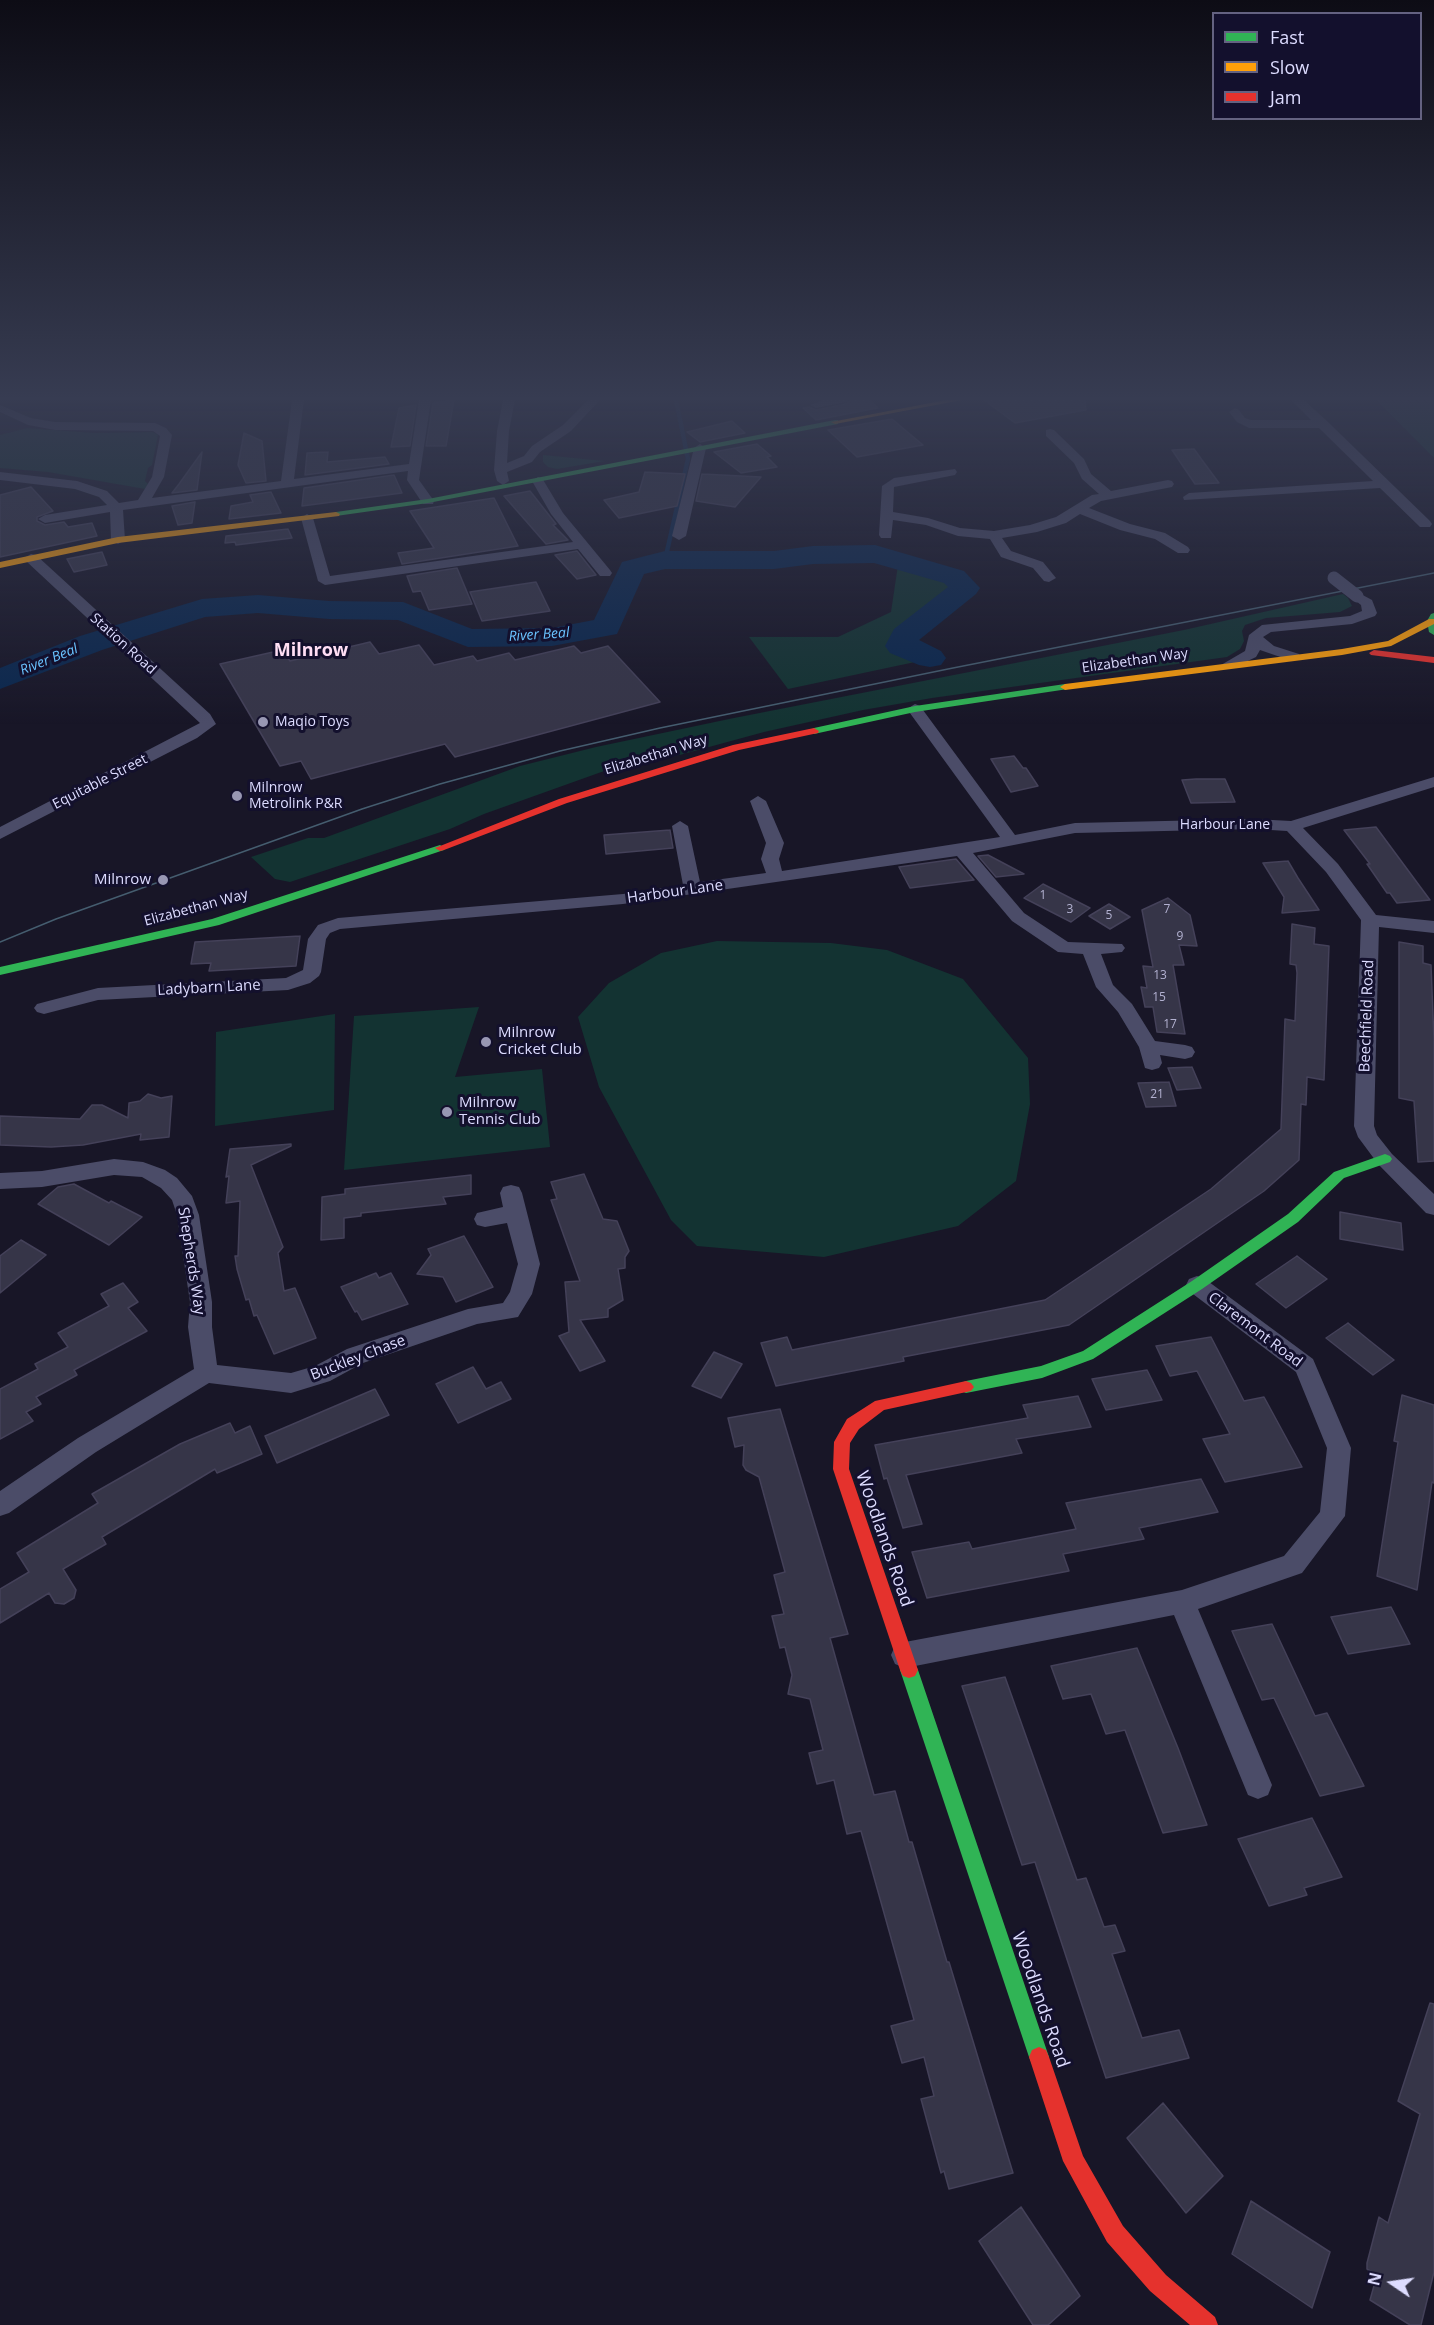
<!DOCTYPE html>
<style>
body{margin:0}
#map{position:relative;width:1434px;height:2325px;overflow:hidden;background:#181627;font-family:"Open Sans",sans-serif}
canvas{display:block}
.legend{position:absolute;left:1212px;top:12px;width:210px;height:108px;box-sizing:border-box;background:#13102d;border:2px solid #646281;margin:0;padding:8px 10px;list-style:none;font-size:18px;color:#dddcff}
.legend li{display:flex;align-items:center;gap:12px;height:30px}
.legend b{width:30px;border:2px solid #646281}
.north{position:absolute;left:1362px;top:2253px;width:60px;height:60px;-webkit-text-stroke:4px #13102d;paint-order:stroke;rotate:283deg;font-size:16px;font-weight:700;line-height:24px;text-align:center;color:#dddcff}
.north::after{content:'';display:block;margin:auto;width:21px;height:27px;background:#dddcff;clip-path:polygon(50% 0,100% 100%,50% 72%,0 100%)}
</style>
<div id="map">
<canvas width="1434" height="2325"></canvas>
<ul class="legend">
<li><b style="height:8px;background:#30b455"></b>Fast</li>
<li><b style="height:8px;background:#ff9f0a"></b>Slow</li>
<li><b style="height:8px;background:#e5322d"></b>Jam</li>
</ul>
<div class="north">N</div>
</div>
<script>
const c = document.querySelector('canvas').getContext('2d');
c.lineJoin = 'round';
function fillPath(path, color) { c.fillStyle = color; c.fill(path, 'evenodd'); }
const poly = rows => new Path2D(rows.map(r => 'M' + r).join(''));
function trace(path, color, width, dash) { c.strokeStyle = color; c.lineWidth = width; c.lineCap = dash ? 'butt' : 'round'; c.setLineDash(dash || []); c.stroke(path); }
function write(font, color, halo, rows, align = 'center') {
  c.font = font + ' "Open Sans",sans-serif'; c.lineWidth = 6; c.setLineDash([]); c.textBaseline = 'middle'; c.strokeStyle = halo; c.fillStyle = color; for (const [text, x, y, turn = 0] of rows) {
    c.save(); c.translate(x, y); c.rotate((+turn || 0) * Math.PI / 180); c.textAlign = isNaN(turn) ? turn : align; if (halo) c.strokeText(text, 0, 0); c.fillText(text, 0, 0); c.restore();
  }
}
fillPath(poly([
 [1376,400,1434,400,1434,458],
 [27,428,95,433,153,432,158,435,152,465,148,468,145,481,148,484,145,489,48,472,0,468,0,435],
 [543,455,605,461,557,469,548,467,543,462],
 [898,565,948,578,956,584,955,589,902,627,891,641,889,647,892,653,915,662,788,689,749,637,838,637,891,612],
 [1343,594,1348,598,1352,606,1340,612,1266,618,1245,625,1242,631,1244,641,1240,649,1227,657,932,698,863,710,764,732,676,756,637,762,607,770,484,814,450,829,290,882,275,879,251,857,308,838,324,838,520,766,596,747,734,718,1184,630],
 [717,941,831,943,887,950,963,979,1028,1058,1030,1104,1016,1181,958,1226,824,1257,697,1246,671,1220,599,1087,578,1017,609,983,661,953],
 [479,1007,455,1077,542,1069,550,1147,344,1170,354,1016],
 [335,1014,334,1110,215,1126,216,1032]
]), '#133332');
trace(poly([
 [665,560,688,459,676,400]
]), '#0a274e', 4.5);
fillPath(poly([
 [875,545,964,571,980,588,976,594,919,640,941,651,946,658,941,665,930,667,919,665,890,653,885,646,894,629,948,587,944,583,874,563,813,564,774,569,665,569,644,574,617,634,552,646,468,647,398,620,329,619,258,613,205,617,102,650,0,689,0,668,80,636,202,599,258,595,329,601,403,602,472,629,552,628,594,620,622,562,665,551,774,551,813,546,875,545]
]), '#0a274e');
const building = poly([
 [454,400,446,446,426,446,433,403,454,400],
 [850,400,869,400,878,408,816,420,803,408,809,407,816,410,846,404,850,400],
 [984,400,1085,400,1086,410,1015,423,984,400],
 [416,405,410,446,391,447,399,408,416,405],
 [892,419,923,445,857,457,828,430,892,419],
 [732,421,745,433,700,442,687,432,732,421],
 [244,433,262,441,266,481,246,483,238,465,244,433],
 [757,444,771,456,767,457,777,467,741,473,714,452,757,444],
 [1194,449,1202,460,1219,483,1195,484,1172,450,1194,449],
 [202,452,197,490,172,493,179,484,202,452],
 [328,452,327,462,385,457,389,464,305,475,307,453,328,452],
 [645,472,685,474,677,506,619,518,604,500,639,492,645,472],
 [702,474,761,477,735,507,696,501,702,474],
 [394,475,402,493,302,506,304,488,394,475],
 [31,487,53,511,37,517,37,521,45,525,64,522,68,527,92,523,97,536,0,557,0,495,31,487],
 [530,491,556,524,553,525,568,540,546,544,504,496,530,491],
 [271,492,281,513,229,519,231,506,253,502,250,495,271,492],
 [494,498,518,546,402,564,398,553,434,548,410,511,494,498],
 [195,502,192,523,178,525,172,506,195,502],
 [288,529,292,538,236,545,235,542,225,543,226,536,288,529],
 [577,551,596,575,577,579,555,555,577,551],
 [102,552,107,565,74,572,67,559,102,552],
 [457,568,472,604,429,610,421,591,413,592,407,576,457,568],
 [536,582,550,611,482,621,470,592,536,582],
 [370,642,379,654,419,645,434,665,473,656,477,661,509,653,515,660,574,646,581,653,608,646,660,702,455,757,445,744,311,779,301,761,280,766,220,664,282,650,290,661,370,642],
 [1014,756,1023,768,1026,768,1038,786,1011,792,991,759,1014,756],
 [1196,779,1225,779,1235,802,1191,803,1182,780,1196,779],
 [1376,827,1430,900,1397,903,1390,893,1387,893,1367,864,1370,864,1344,830,1376,827],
 [670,830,673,848,606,854,604,835,670,830],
 [988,855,1024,874,996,877,978,856,988,855],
 [956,859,974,880,910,888,899,867,956,859],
 [1288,861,1298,878,1319,910,1282,913,1284,897,1263,863,1288,861],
 [1043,884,1090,908,1071,922,1024,898,1043,884],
 [1168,898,1190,915,1197,946,1179,945,1184,965,1173,965,1185,1034,1157,1032,1153,1007,1145,1007,1141,987,1147,988,1143,966,1153,967,1142,910,1168,898],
 [1109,904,1130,917,1110,929,1089,916,1109,904],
 [1292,924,1315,928,1314,944,1329,946,1324,1080,1307,1077,1306,1105,1301,1104,1299,1160,1264,1191,1069,1325,903,1357,904,1361,776,1386,761,1343,787,1337,792,1350,1045,1300,1211,1189,1281,1129,1285,1019,1295,1021,1297,973,1296,965,1290,964,1292,924],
 [300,936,296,966,209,971,211,963,191,964,195,942,300,936],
 [1399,942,1423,946,1423,963,1431,965,1434,1041,1434,1161,1418,1162,1414,1101,1399,1098,1399,942],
 [1192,1067,1201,1088,1177,1090,1168,1068,1192,1067],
 [1169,1082,1176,1106,1146,1107,1138,1083,1169,1082],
 [148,1094,161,1098,172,1096,169,1137,140,1140,141,1134,83,1145,51,1147,0,1145,0,1116,80,1119,92,1105,102,1105,128,1118,129,1103,140,1101,148,1094],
 [291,1144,291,1146,251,1165,283,1247,278,1253,284,1291,295,1288,316,1338,274,1354,257,1315,254,1316,249,1299,246,1300,237,1269,235,1256,238,1256,240,1201,226,1203,229,1176,226,1177,230,1149,291,1144],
 [584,1174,603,1219,617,1221,629,1251,625,1257,625,1268,618,1269,623,1300,608,1309,608,1317,580,1320,605,1361,580,1371,559,1336,569,1332,565,1282,580,1281,551,1200,557,1199,551,1182,584,1174],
 [471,1175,471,1194,443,1197,446,1204,361,1213,361,1216,344,1218,344,1238,321,1240,322,1197,345,1194,345,1189,471,1175],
 [74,1184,109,1203,111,1201,142,1217,109,1245,38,1204,58,1187,74,1184],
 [1340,1212,1401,1223,1403,1250,1340,1239,1340,1212],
 [464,1236,493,1287,456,1302,443,1277,417,1274,431,1255,428,1249,464,1236],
 [21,1240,46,1255,0,1293,0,1256,21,1240],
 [1297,1256,1327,1279,1286,1308,1256,1284,1297,1256],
 [376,1273,379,1278,391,1273,408,1304,362,1320,357,1311,355,1312,341,1287,376,1273],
 [123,1283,138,1302,128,1308,147,1331,74,1370,77,1375,36,1397,41,1404,26,1412,33,1421,0,1439,0,1389,38,1369,35,1364,68,1347,58,1333,109,1306,101,1294,123,1283],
 [1348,1323,1370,1341,1394,1360,1373,1375,1326,1338,1348,1323],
 [1211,1337,1244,1401,1264,1397,1302,1467,1225,1482,1203,1439,1230,1434,1197,1371,1170,1376,1156,1346,1211,1337],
 [714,1352,742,1364,721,1398,692,1386,714,1352],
 [473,1367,486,1389,501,1382,511,1399,458,1423,436,1384,473,1367],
 [1147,1370,1162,1400,1106,1410,1092,1379,1147,1370],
 [375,1389,389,1415,277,1463,265,1436,375,1389],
 [1402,1395,1434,1405,1434,1483,1432,1482,1417,1590,1377,1576,1398,1442,1394,1441,1402,1395],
 [1078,1396,1091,1427,1016,1439,1022,1453,906,1475,922,1524,903,1528,887,1478,884,1479,875,1445,1028,1418,1023,1405,1078,1396],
 [780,1409,848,1634,830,1638,874,1795,895,1791,909,1842,912,1842,947,1962,949,1962,1013,2173,949,2189,944,2171,941,2173,921,2099,934,2096,924,2057,902,2063,891,2026,914,2020,861,1831,847,1834,834,1780,817,1784,809,1753,823,1750,810,1699,788,1694,792,1675,785,1647,780,1648,772,1616,784,1614,774,1575,785,1572,759,1477,746,1470,743,1465,744,1445,735,1447,728,1418,780,1409],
 [230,1423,235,1433,250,1426,262,1454,217,1473,215,1469,102,1537,106,1544,63,1569,76,1590,74,1598,64,1604,55,1603,49,1593,0,1623,0,1589,29,1572,17,1553,98,1503,92,1494,180,1444,230,1423],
 [1201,1479,1218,1512,1139,1528,1144,1539,1063,1554,1069,1571,927,1598,912,1552,969,1542,972,1549,1076,1529,1066,1503,1201,1479],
 [1391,1607,1410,1644,1348,1654,1331,1617,1391,1607],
 [1272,1624,1315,1716,1327,1713,1364,1786,1320,1796,1274,1698,1262,1700,1232,1631,1272,1624],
 [1137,1648,1178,1748,1207,1825,1163,1833,1125,1730,1106,1734,1091,1694,1063,1699,1051,1666,1137,1648],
 [1005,1677,1077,1880,1086,1878,1104,1927,1115,1925,1125,1951,1112,1954,1142,2038,1179,2030,1189,2058,1106,2078,1035,1862,1022,1865,962,1686,1005,1677],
 [1312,1818,1342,1877,1304,1888,1307,1895,1269,1906,1238,1839,1312,1818],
 [1430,2003,1434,2004,1434,2272,1421,2325,1410,2325,1370,2300,1377,2275,1367,2269,1367,2263,1379,2217,1388,2223,1420,2114,1398,2101,1430,2003],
 [1163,2103,1223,2176,1186,2213,1127,2138,1163,2103],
 [1251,2201,1330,2252,1312,2308,1232,2254,1251,2201],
 [1021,2207,1080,2296,1048,2325,1033,2325,979,2241,1021,2207]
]);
fillPath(building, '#363548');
trace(building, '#444159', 1.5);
fillPath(poly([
 [292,400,304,400,294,479,409,464,419,400,431,400,419,480,434,501,433,504,423,504,407,480,408,471,123,510,125,540,118,544,111,540,110,512,45,523,38,519,45,515,107,505,99,497,75,489,0,480,0,472,77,481,107,491,119,503,138,500,152,477,160,436,153,431,55,430,28,425,0,412,0,405,31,418,55,422,155,423,166,428,172,435,164,477,152,498,281,481,292,400],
 [503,400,515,400,509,431,507,463,524,456,532,446,563,425,588,400,600,400,571,431,540,452,532,462,507,472,509,481,503,485,497,481,494,470,497,431,503,400],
 [824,400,848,400,846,402,816,408,810,405,824,400],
 [1291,400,1304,400,1327,421,1430,521,1432,524,1430,527,1420,527,1380,488,1184,500,1183,497,1189,493,1373,481,1319,428,1249,428,1237,422,1229,412,1235,408,1239,410,1245,418,1251,420,1311,420,1291,400],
 [1050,429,1054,430,1084,459,1091,474,1111,491,1168,480,1172,481,1174,484,1172,487,1101,501,1089,508,1130,524,1165,533,1188,547,1190,550,1188,553,1178,553,1155,539,1120,530,1080,514,1066,523,1037,532,1002,538,1011,551,1043,562,1056,578,1049,582,1044,581,1033,568,1001,557,990,539,958,536,926,525,893,520,891,538,881,538,879,535,882,486,894,478,955,469,957,472,955,475,894,487,893,512,928,518,960,528,994,531,1030,525,1056,517,1092,495,1099,494,1082,479,1074,463,1046,436,1046,430,1050,429],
 [700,444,706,448,686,536,679,540,672,536,694,448,700,444],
 [538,477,542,478,563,513,610,570,612,573,610,576,600,576,578,549,325,585,318,581,301,518,307,514,313,518,330,576,573,542,551,514,532,481,538,477],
 [31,554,36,555,210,714,216,724,197,738,0,839,0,827,200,723,26,561,24,558,31,554],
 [1357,592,1372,600,1377,613,1375,616,1352,624,1271,632,1263,637,1274,646,1299,654,1301,657,1299,660,1289,660,1260,650,1256,657,1233,668,1223,668,1221,665,1245,651,1249,635,1262,625,1350,616,1362,611,1361,605,1350,596,1357,592],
 [915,704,920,706,1015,835,1075,823,1254,819,1291,821,1434,777,1434,787,1303,828,1338,864,1376,915,1434,921,1434,933,1379,927,1374,1126,1377,1135,1392,1154,1434,1194,1434,1215,1426,1213,1378,1164,1358,1137,1354,1126,1361,920,1326,872,1287,831,1254,829,1075,833,973,853,1024,913,1068,942,1122,944,1125,948,1122,952,1101,954,1113,985,1132,1004,1155,1041,1185,1045,1192,1047,1195,1052,1192,1057,1185,1059,1160,1055,1162,1063,1159,1068,1152,1070,1145,1068,1139,1047,1118,1012,1096,987,1083,954,1058,952,1012,921,957,856,623,904,340,929,330,933,326,939,321,972,319,976,310,983,288,990,98,1000,44,1014,37,1012,34,1008,37,1004,98,988,286,978,303,970,308,939,318,925,338,918,623,894,683,885,672,826,680,821,688,826,700,882,766,873,761,859,766,843,750,801,758,796,766,801,784,843,779,859,782,871,1000,837,907,709,915,704],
 [114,1159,143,1162,165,1170,177,1178,192,1196,199,1215,212,1302,212,1327,217,1365,291,1373,315,1366,347,1349,468,1309,503,1303,510,1292,518,1264,507,1223,485,1227,477,1225,474,1219,477,1213,503,1207,500,1193,503,1187,511,1185,519,1187,522,1193,540,1264,532,1294,518,1317,477,1324,363,1363,330,1381,291,1393,209,1383,96,1452,9,1513,0,1516,0,1491,78,1438,194,1369,188,1327,190,1302,177,1215,172,1200,161,1188,142,1177,114,1175,42,1187,0,1189,0,1173,42,1171,114,1159],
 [1197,1276,1205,1279,1313,1359,1351,1448,1345,1516,1302,1573,1198,1609,1272,1785,1268,1795,1258,1799,1248,1795,1174,1615,905,1668,895,1664,891,1655,895,1646,905,1642,1182,1590,1284,1556,1320,1512,1327,1448,1296,1372,1189,1291,1186,1285,1189,1279,1197,1276]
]), '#4b4c68');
fillPath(poly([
 [835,420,838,420,838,424,428,503,336,516,332,514,336,512,428,499,835,420],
 [1434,613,1434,635,1429,632,1427,621,1431,614,1434,613],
 [1065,684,1070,687,1068,689,915,712,814,734,809,731,814,728,915,706,1065,684],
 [440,845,445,848,444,850,219,925,0,975,0,967,212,919,440,845],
 [1385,1154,1390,1156,1392,1159,1390,1162,1344,1178,1298,1222,1202,1289,1093,1359,1042,1378,966,1393,961,1391,958,1387,961,1383,966,1381,1041,1366,1083,1351,1192,1281,1288,1214,1334,1172,1385,1154],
 [909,1662,915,1664,918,1670,1049,2057,1046,2064,1039,2067,1032,2064,1029,2057,900,1670,903,1664,909,1662]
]), '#30b455');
fillPath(poly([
 [946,400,962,400,835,424,831,422,946,400],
 [336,512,340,514,339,516,118,543,0,568,0,562,118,537,336,512],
 [1429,619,1434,619,1434,624,1391,646,1342,655,1065,690,1060,687,1065,684,1342,649,1388,641,1429,619]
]), '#ff9f0a');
fillPath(poly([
 [1374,650,1434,657,1434,663,1371,655,1369,653,1374,650],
 [814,728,819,731,818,733,739,750,567,803,444,850,440,851,435,848,559,799,733,745,814,728],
 [966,1381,971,1383,974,1387,971,1391,884,1410,859,1429,850,1443,849,1469,918,1670,915,1676,909,1678,903,1676,900,1670,833,1469,834,1442,847,1419,875,1401,966,1381],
 [1039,2047,1046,2050,1049,2057,1083,2156,1123,2226,1166,2275,1215,2317,1218,2325,1190,2325,1150,2291,1107,2242,1063,2161,1029,2057,1032,2050,1039,2047]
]), '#e5322d');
trace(poly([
 [0,942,56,919,362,809,440,784,560,751,660,728,948,669,1434,573]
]), '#455d6f', 1.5);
trace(poly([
 [1334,578,1357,596]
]), '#4b4c68', 13);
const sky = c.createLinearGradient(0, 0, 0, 725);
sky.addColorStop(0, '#0d0c15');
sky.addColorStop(0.55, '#373c52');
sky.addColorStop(1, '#373c5200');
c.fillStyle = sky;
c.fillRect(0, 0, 1434, 725);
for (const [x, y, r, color] of [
 [263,722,6,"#9897b3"],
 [237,796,6,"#9897b3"],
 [163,880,6,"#9897b3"],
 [486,1042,6,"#9897b3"],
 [447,1112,6,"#9897b3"]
]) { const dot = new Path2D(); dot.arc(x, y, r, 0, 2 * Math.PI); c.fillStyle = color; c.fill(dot); trace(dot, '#13102d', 2); }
write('12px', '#b3b2d1', null, [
 ["1",1043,896],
 ["3",1070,910],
 ["7",1167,910],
 ["5",1109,916],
 ["9",1180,937],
 ["13",1160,976],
 ["15",1159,998],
 ["17",1170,1025],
 ["21",1157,1095]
]);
write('italic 14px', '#6ac3ff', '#13102d', [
 ["River Beal",539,635,-4],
 ["River Beal",49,660,-22]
]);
write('14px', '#dddcff', '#13102d', [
 ["Station Road",123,644,42],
 ["Elizabethan Way",1135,661,-8],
 ["Elizabethan Way",656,755,-17],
 ["Equitable Street",100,782,-27],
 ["Harbour Lane",1225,825],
 ["Elizabethan Way",196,908,-15]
]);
write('14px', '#dddcff', '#13102d', [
 ["Maqio Toys",275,722],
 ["Milnrow",249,788],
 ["Metrolink P&R",249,804]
], 'left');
write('15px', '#dddcff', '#13102d', [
 ["Milnrow",151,880,"right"],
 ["Milnrow",498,1033],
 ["Cricket Club",498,1050],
 ["Milnrow",459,1103],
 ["Tennis Club",459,1120]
], 'left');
write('15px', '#dddcff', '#13102d', [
 ["Harbour Lane",675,892,-8],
 ["Ladybarn Lane",209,988,-3],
 ["Beechfield Road",1367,1016,-88],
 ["Shepherds Way",191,1261,81],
 ["Claremont Road",1255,1330,37],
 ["Buckley Chase",358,1358,-21]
]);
write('bold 18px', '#ffdef5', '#13102d', [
 ["Milnrow",311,651]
]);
write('18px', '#dddcff', '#13102d', [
 ["Woodlands Road",884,1539,71],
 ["Woodlands Road",1040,2000,71]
]);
</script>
